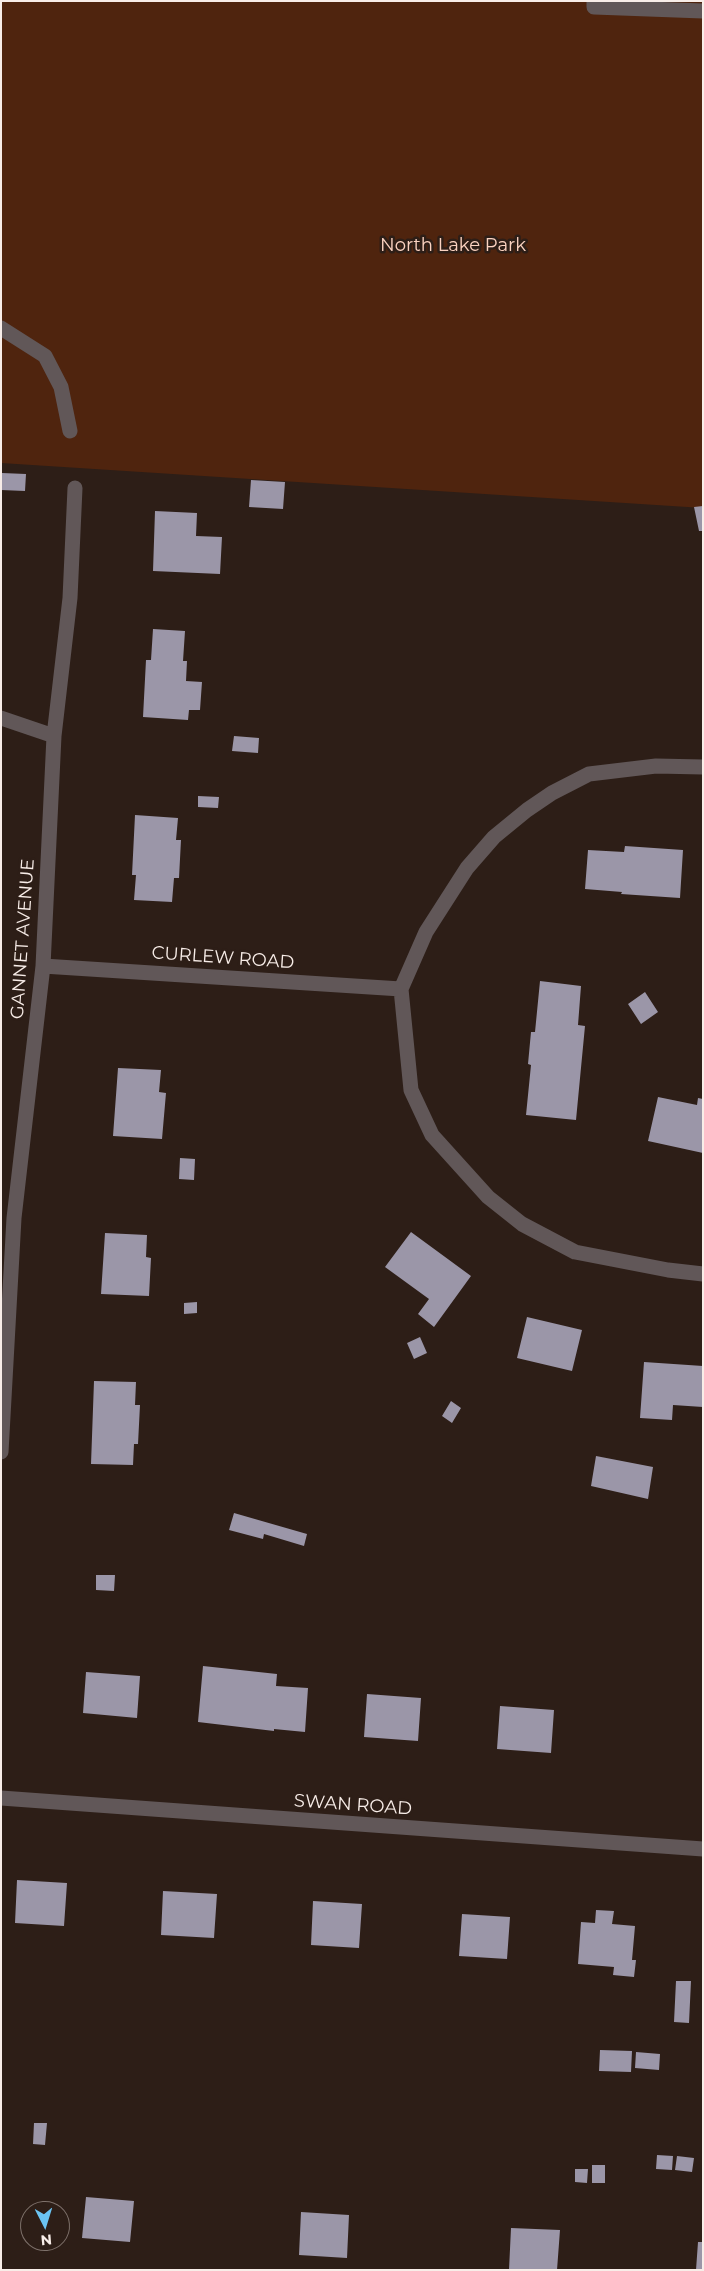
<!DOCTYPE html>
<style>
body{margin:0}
#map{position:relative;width:704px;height:2271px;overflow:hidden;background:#2d1e17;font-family:Montserrat,sans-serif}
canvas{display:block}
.frame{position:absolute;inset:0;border:2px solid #f8ede8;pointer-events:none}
.north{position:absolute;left:20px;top:2201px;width:50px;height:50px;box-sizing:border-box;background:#2d1e17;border:1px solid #7e716b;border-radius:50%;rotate:175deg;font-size:14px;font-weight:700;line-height:20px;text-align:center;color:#f8ede8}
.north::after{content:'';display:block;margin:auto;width:18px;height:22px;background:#6bc3f2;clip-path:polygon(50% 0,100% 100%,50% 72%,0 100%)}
</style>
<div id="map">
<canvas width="704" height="2271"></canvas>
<div class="frame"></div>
<div class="north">N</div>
</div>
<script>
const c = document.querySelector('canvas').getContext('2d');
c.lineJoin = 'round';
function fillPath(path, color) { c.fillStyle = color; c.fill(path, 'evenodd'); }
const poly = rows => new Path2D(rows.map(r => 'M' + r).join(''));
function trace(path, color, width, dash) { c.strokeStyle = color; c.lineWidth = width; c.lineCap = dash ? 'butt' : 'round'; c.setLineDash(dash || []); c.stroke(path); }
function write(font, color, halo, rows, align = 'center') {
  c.font = font + ' Montserrat,sans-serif'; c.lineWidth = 5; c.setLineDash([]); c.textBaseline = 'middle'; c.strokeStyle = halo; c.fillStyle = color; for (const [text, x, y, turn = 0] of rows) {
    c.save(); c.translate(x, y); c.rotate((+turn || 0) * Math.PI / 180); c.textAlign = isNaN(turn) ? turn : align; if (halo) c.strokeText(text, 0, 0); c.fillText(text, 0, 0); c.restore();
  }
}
fillPath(poly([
 [1,1,703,1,703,508,1,463]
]), '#4f240e');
fillPath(poly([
 [2,473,26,474,25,491,1,490],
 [251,480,285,482,283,509,249,507],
 [703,506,703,531,699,531,694,507],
 [155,511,197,513,196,536,222,537,220,574,153,571],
 [153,629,185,631,183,661,187,661,186,681,202,682,200,710,189,710,188,720,143,717,146,660,151,660],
 [234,736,259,738,258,753,232,751],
 [198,796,219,797,218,808,198,807],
 [135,815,178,818,176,840,181,840,179,878,174,878,172,902,134,900,136,875,132,875],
 [625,846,683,850,680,898,621,894,622,892,585,889,588,850,624,852],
 [540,981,581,986,578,1025,585,1026,576,1120,526,1115,531,1065,528,1064,531,1032,535,1032],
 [645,992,658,1012,641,1024,628,1004],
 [118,1068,161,1070,159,1092,166,1093,162,1139,113,1136],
 [658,1097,697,1105,698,1098,703,1099,703,1153,648,1141],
 [180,1158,195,1159,194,1180,179,1179],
 [411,1232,471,1276,434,1327,418,1314,429,1299,385,1267],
 [105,1233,147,1235,146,1257,151,1258,149,1296,101,1294],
 [197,1302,197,1313,184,1314,184,1303],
 [527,1317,582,1330,572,1371,517,1358],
 [420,1337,427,1353,414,1359,407,1343],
 [644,1362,703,1366,703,1407,673,1405,672,1420,640,1418],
 [94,1381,136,1382,135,1405,140,1405,138,1444,134,1444,133,1465,91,1464],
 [451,1401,461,1408,452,1423,442,1416],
 [596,1456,653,1467,648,1499,591,1486],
 [234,1513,307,1534,304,1546,264,1534,263,1539,229,1530],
 [96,1575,115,1575,114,1591,96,1590],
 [203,1666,277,1674,276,1686,308,1688,305,1732,274,1729,274,1731,198,1722],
 [86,1672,140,1676,137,1718,83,1713],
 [367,1694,421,1698,418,1741,364,1737],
 [500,1706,554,1710,551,1753,497,1749],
 [17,1880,67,1883,64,1926,15,1923],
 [163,1891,217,1894,214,1938,161,1935],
 [313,1901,362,1904,359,1948,311,1945],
 [596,1910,614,1911,612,1924,635,1926,632,1960,636,1960,634,1977,613,1975,614,1967,578,1964,581,1922,595,1923],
 [462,1914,510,1917,507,1959,459,1956],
 [676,1981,691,1981,689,2023,674,2022],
 [600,2050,632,2051,631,2072,599,2071],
 [636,2052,660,2054,659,2070,635,2068],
 [34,2123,47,2123,45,2145,33,2144],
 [657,2155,673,2156,672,2170,656,2169],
 [677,2156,694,2158,692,2172,675,2170],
 [592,2165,605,2165,605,2183,592,2183],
 [575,2169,588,2169,587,2183,575,2182],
 [86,2197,134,2201,130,2242,82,2238],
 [301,2212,349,2215,347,2258,299,2255],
 [511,2228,560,2230,557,2270,509,2270],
 [698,2242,703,2242,703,2270,696,2270]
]), '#9b96a8');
trace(poly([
 [594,1,594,7,703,11]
]), '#615758', 15);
trace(poly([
 [1,328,45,356,61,387,70,431],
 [1,718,54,736],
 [703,767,656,766,589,774,552,793,527,810,494,837,467,868,426,932,401,989,411,1090,432,1135,488,1197,522,1224,575,1252,668,1270,703,1274],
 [43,966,401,989],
 [1,1452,14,1218,43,966,54,736,70,598,75,488],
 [1,1798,703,1849]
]), '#615758', 15);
write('18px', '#fcd3c1', '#2d1e17', [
 ["North Lake Park",453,246]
]);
write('18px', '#f8ede8', '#2d1e17', [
 ["GANNET AVENUE",23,939,-86],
 ["CURLEW ROAD",223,958,4],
 ["SWAN ROAD",353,1805,4]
]);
</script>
